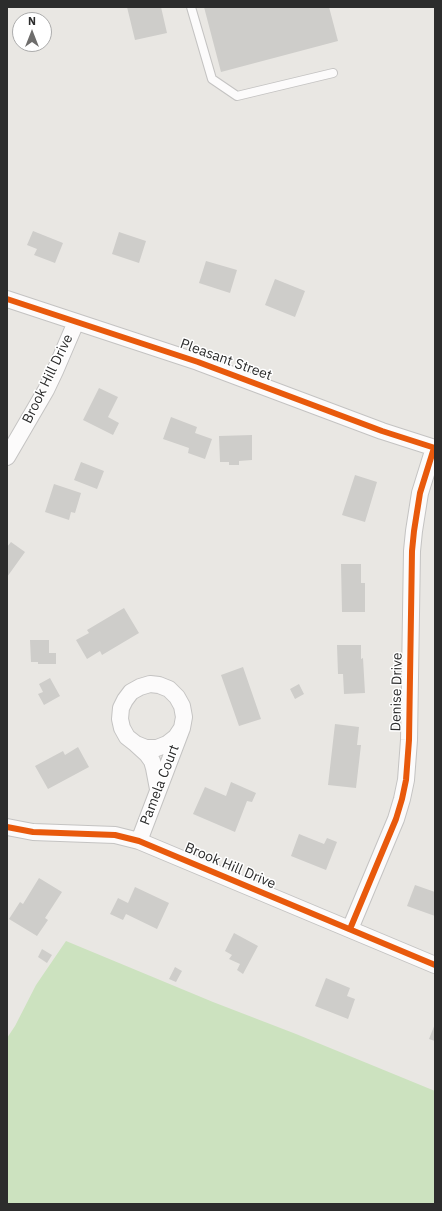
<!DOCTYPE html>
<style>
body{margin:0}
#map{position:relative;width:442px;height:1211px;overflow:hidden;background:#e9e7e3;font-family:"IBM Plex Sans",sans-serif}
canvas{display:block}
.frame{position:absolute;inset:0;border:8px solid #2c2c2c;pointer-events:none}
.north{position:absolute;left:12px;top:12px;width:40px;height:40px;box-sizing:border-box;background:#fff;border:1px solid #ababab;border-radius:50%;rotate:0deg;font-size:11px;font-weight:700;line-height:16px;text-align:center;color:#2c2c2c}
.north::after{content:'';display:block;margin:auto;width:14px;height:18px;background:#6e6d6c;clip-path:polygon(50% 0,100% 100%,50% 72%,0 100%)}
</style>
<div id="map">
<canvas width="442" height="1211"></canvas>
<div class="frame"></div>
<div class="north">N</div>
</div>
<script>
const c = document.querySelector('canvas').getContext('2d');
c.lineJoin = 'round';
function fillPath(path, color) { c.fillStyle = color; c.fill(path, 'evenodd'); }
const poly = rows => new Path2D(rows.map(r => 'M' + r).join(''));
function trace(path, color, width, dash) { c.strokeStyle = color; c.lineWidth = width; c.lineCap = dash ? 'butt' : 'round'; c.setLineDash(dash || []); c.stroke(path); }
function write(font, color, halo, rows, align = 'center') {
  c.font = font + ' "IBM Plex Sans",sans-serif'; c.lineWidth = 3; c.setLineDash([]); c.textBaseline = 'middle'; c.strokeStyle = halo; c.fillStyle = color; for (const [text, x, y, turn = 0] of rows) {
    c.save(); c.translate(x, y); c.rotate((+turn || 0) * Math.PI / 180); c.textAlign = isNaN(turn) ? turn : align; if (halo) c.strokeText(text, 0, 0); c.fillText(text, 0, 0); c.restore();
  }
}
fillPath(poly([
 [66,941,213,1002,296,1034,435,1091,435,1204,7,1204,7,1038,15,1026,36,985]
]), '#cce2bf');
fillPath(poly([
 [127,7,161,7,167,33,135,40],
 [204,7,329,7,338,41,221,72],
 [33,231,63,243,55,263,34,255,37,249,27,245],
 [119,232,146,241,139,263,112,254],
 [206,261,237,270,230,293,199,283],
 [275,279,305,291,295,317,265,305],
 [99,388,118,397,108,417,119,423,113,435,83,420],
 [171,417,197,427,195,433,212,439,205,459,188,453,189,448,163,439],
 [252,435,252,460,239,461,239,465,229,465,229,462,220,462,219,436],
 [81,462,104,471,97,489,74,480],
 [355,475,377,482,365,522,342,515],
 [54,484,81,493,75,513,71,512,69,520,45,512],
 [11,542,25,552,7,577,7,547],
 [341,564,361,564,361,583,365,583,365,612,342,612],
 [124,608,139,633,102,655,100,651,87,659,76,640,89,633,87,630],
 [30,640,49,640,49,653,56,653,56,664,38,664,38,662,31,662],
 [337,645,361,645,361,659,363,658,365,693,344,694,343,674,338,674],
 [243,667,261,719,239,726,221,675],
 [50,678,60,696,44,705,38,694,43,692,39,684],
 [299,684,304,694,295,699,290,689],
 [335,724,359,727,357,745,361,745,356,788,328,785],
 [78,747,89,767,48,789,35,766,63,751,65,755],
 [231,782,256,793,252,802,247,801,235,832,193,814,205,787,226,796],
 [299,834,324,844,327,838,337,842,326,870,291,856],
 [39,878,62,892,45,918,48,920,37,936,9,919,20,902,23,904],
 [415,885,435,892,435,916,407,906],
 [135,887,169,903,157,929,126,914,123,920,110,914,118,898,128,903],
 [234,933,258,946,243,974,237,970,240,964,229,959,232,955,225,951],
 [42,949,52,955,47,963,38,957],
 [175,967,182,971,176,982,169,979],
 [326,978,350,988,347,996,355,999,348,1019,315,1006],
 [435,1024,435,1041,429,1039]
]), '#cecdca');
const service = poly([
 [191,7,212,79,237,96,333,73]
]);
const minor = poly([
 [7,299,198,362,382,431,435,448],
 [7,457,46,390,55,371,76,322],
 [136,744,147,754,152,761,154,768,158,789],
 [7,827,33,832,115,835,139,841,435,965],
 [139,841,182,728,184,717,182,706,177,697,169,689,159,685,150,684,140,687,131,692,125,700,121,708,120,719,122,728,127,737,136,744,146,748,157,748,167,744,176,737,182,728],
 [350,929,396,819,402,799,406,780,409,740,412,551,414,531,420,493,434,448]
]);
trace(service, '#c4c3c2', 10);
trace(minor, '#c4c3c2', 18);
trace(service, '#fcfbfb', 8);
trace(minor, '#fcfbfb', 16);
trace(poly([
 [7,299,198,362,382,431,435,448],
 [7,827,33,832,115,835,139,841,435,965],
 [350,929,396,819,402,799,406,780,409,740,412,551,414,531,420,493,434,448]
]), '#e8590c', 6);
write('14px', '#2c2c2c', '#fff', [
 ["Pleasant Street",226,360,20],
 ["Brook Hill Drive",48,379,-64],
 ["Denise Drive",397,692,-89],
 ["Pamela Court",160,785,-69],
 ["Brook Hill Drive",230,866,23]
]);
</script>
